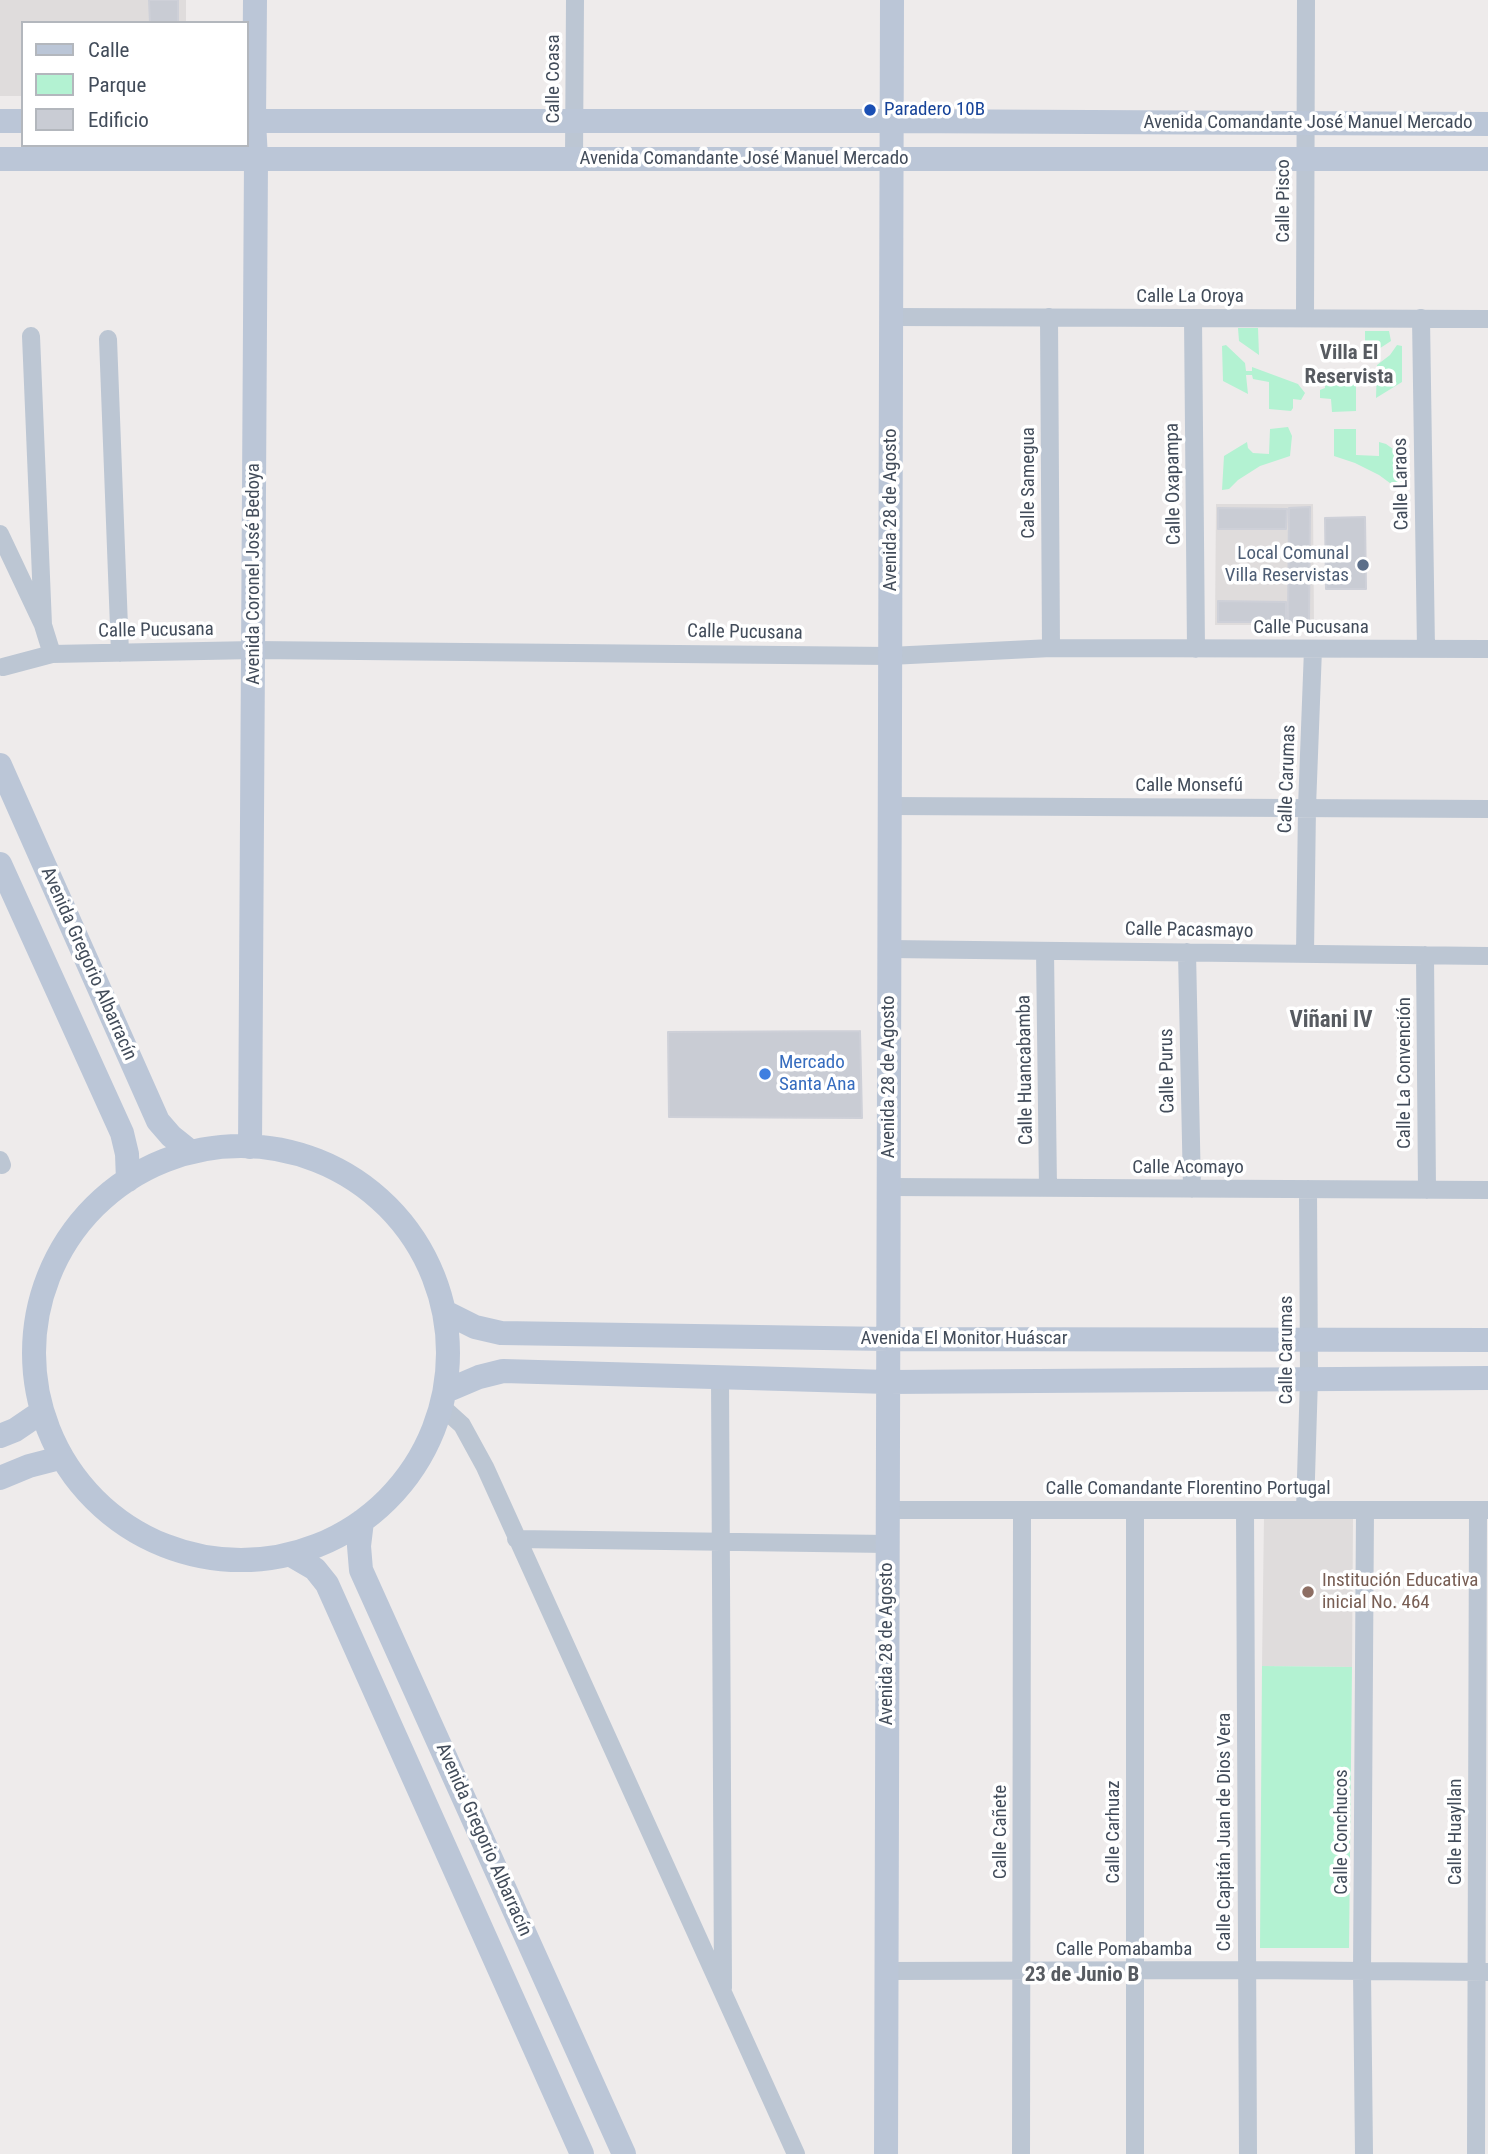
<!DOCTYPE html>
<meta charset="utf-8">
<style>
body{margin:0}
#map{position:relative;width:1488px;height:2154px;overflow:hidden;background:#eeebeb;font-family:"Roboto Condensed",sans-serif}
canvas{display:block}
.legend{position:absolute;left:21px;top:21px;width:228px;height:126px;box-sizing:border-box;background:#fff;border:2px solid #b3b7bd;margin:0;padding:9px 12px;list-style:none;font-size:21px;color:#424c5a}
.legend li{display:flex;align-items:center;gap:14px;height:35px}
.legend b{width:35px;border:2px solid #b3b7bd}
</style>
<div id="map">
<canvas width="1488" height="2154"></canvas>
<ul class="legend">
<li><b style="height:9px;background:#bbc6d7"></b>Calle</li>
<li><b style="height:19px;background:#b3f2d2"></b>Parque</li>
<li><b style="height:19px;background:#c9ccd4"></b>Edificio</li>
</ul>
</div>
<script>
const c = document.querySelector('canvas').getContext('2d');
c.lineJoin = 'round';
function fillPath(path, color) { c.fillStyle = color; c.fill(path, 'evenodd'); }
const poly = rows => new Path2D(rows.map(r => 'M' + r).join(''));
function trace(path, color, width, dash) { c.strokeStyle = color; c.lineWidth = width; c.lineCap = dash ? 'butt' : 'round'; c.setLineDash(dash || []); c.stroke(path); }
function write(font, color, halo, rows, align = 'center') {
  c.font = font + ' "Roboto Condensed",sans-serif'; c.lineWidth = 7; c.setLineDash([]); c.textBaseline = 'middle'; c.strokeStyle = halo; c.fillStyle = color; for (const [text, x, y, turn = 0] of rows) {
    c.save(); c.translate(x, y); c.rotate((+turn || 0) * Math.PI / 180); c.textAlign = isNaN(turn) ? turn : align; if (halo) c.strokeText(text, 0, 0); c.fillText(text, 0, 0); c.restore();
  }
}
fillPath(poly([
 [0,0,186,0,186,23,23,23,23,96,0,96],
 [1216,504,1313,504,1314,625,1215,625],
 [1264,1517,1353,1518,1352,1667,1262,1666]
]), '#dfdcdc');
fillPath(poly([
 [1238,328,1258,328,1259,355,1239,341],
 [1365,331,1389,331,1391,341,1365,358],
 [1226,345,1245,363,1246,371,1252,371,1252,367,1298,384,1305,393,1301,400,1293,399,1293,408,1291,411,1269,409,1269,382,1253,379,1252,375,1246,375,1248,394,1223,381,1222,346],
 [1397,345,1402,346,1402,382,1376,398,1377,365,1390,355],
 [1370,368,1370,381,1356,384,1356,411,1332,412,1331,399,1320,398,1320,390,1325,388,1325,382],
 [1288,427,1292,436,1290,456,1260,466,1238,480,1229,489,1222,490,1224,456,1247,442,1248,448,1253,453,1269,454,1270,429],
 [1334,429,1356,429,1356,455,1379,456,1379,442,1386,444,1403,456,1404,488,1398,489,1379,475,1355,463,1334,456],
 [1262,1666,1352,1667,1349,1948,1260,1948]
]), '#b3f2d2');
const building = poly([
 [149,0,178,0,178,23,150,23,149,0],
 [1310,507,1309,622,1288,622,1289,508,1310,507],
 [1218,508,1287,509,1286,529,1218,529,1218,508],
 [1365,517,1366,589,1326,589,1325,518,1365,517],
 [1218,601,1286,602,1286,622,1218,622,1218,601],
 [860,1031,862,1118,669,1117,668,1032,860,1031]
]);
fillPath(building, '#c9ccd4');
trace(building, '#ced0d8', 2);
trace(poly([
 [574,159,575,0],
 [891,317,1488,319],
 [1049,317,1051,648],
 [1193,318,1196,649],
 [1305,318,1306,0],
 [1421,318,1426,649],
 [31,336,43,625],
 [108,339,120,653],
 [0,534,43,625,52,654],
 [3,667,52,654,254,650,890,656,1051,648,1488,649],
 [890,806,1488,809],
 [889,949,1488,956],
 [1045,951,1048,1188],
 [1187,952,1192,1189],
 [1305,953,1307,807,1313,649],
 [1425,955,1427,1190],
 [0,1160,2,1165],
 [889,1187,1488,1190],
 [720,1377,723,1988],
 [441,1406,462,1425,485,1467,796,2154],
 [888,1510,1488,1510],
 [1135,1510,1135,2154],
 [1245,1510,1248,2154],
 [1305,1510,1309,1378,1308,1189],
 [516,1539,888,1544],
 [886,1971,1247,1970,1488,1972],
 [1021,2154,1022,1510],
 [1364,2154,1362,1972,1365,1510],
 [1476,2154,1478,1510]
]), '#bcc6d3', 18);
trace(poly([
 [0,121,23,121],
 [247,121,892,121,1488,124],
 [0,159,1488,159],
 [0,765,158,1121,171,1136,191,1152],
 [0,864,122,1133,127,1154,128,1180],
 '34 1353a207 207 0 1 1 414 0a207 207 0 1 1-414 0Z',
 [250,1147,256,159,254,121,255,0],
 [445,1312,475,1327,501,1333,888,1339,1488,1340],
 [446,1391,479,1377,503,1371,888,1382,1488,1378],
 [0,1436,15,1430,40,1413],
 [0,1478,29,1466,60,1458],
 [362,1521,359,1546,361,1570,624,2154],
 [291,1555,315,1569,327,1584,582,2154],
 [886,2154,892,0]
]), '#bbc6d7', 24);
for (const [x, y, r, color] of [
 [870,110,7,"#1a4fb4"],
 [1363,565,7,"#5c6f8a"],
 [765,1074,7,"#3f7fe0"],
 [1308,1592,7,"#8d6e63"]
]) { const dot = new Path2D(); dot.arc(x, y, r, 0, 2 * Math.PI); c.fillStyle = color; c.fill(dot); trace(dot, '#fff', 2.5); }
write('19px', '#424c5a', '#fff', [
 ["Calle Coasa",554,79,-90],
 ["Avenida Comandante José Manuel Mercado",1308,123],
 ["Avenida Comandante José Manuel Mercado",744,159],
 ["Calle Pisco",1284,201,-90],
 ["Calle La Oroya",1190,297],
 ["Calle Samegua",1029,483,-90],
 ["Calle Oxapampa",1174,484,-91],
 ["Calle Laraos",1402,484,-91],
 ["Avenida 28 de Agosto",891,510,-90],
 ["Avenida Coronel José Bedoya",254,574,-90],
 ["Calle Pucusana",1311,628],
 ["Calle Pucusana",156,631,-1],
 ["Calle Pucusana",745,633,1],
 ["Calle Carumas",1288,779,-88],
 ["Calle Monsefú",1189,786],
 ["Calle Pacasmayo",1189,931,1],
 ["Avenida Gregorio Albarracín",88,964,66],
 ["Calle Huancabamba",1026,1070,-91],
 ["Calle Purus",1168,1071,-91],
 ["Calle La Convención",1405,1073,-90],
 ["Avenida 28 de Agosto",889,1077,-90],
 ["Calle Acomayo",1188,1168],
 ["Avenida El Monitor Huáscar",964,1339],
 ["Calle Carumas",1287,1350,-90],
 ["Calle Comandante Florentino Portugal",1188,1489],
 ["Avenida 28 de Agosto",887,1644,-90],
 ["Calle Cañete",1001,1832,-90],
 ["Calle Carhuaz",1114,1832,-90],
 ["Calle Capitán Juan de Dios Vera",1225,1832,-90],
 ["Calle Conchucos",1342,1832,-90],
 ["Calle Huayllan",1456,1832,-90],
 ["Avenida Gregorio Albarracín",483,1840,66],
 ["Calle Pomabamba",1124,1950]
]);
write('19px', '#164399', '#fff', [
 ["Paradero 10B",884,110]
], 'left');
write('19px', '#4e5e75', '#fff', [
 ["Local Comunal",1349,554],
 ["Villa Reservistas",1349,576]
], 'right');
write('19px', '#366cbe', '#fff', [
 ["Mercado",779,1063],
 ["Santa Ana",779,1085]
], 'left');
write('19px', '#785e54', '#fff', [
 ["Institución Educativa",1322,1581],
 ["inicial No. 464",1322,1603]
], 'left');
write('bold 21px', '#575b61', '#fff', [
 ["Villa El",1349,354],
 ["Reservista",1349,378],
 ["23 de Junio B",1082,1976]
]);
write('bold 23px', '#575b61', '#fff', [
 ["Viñani IV",1331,1021]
]);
</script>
